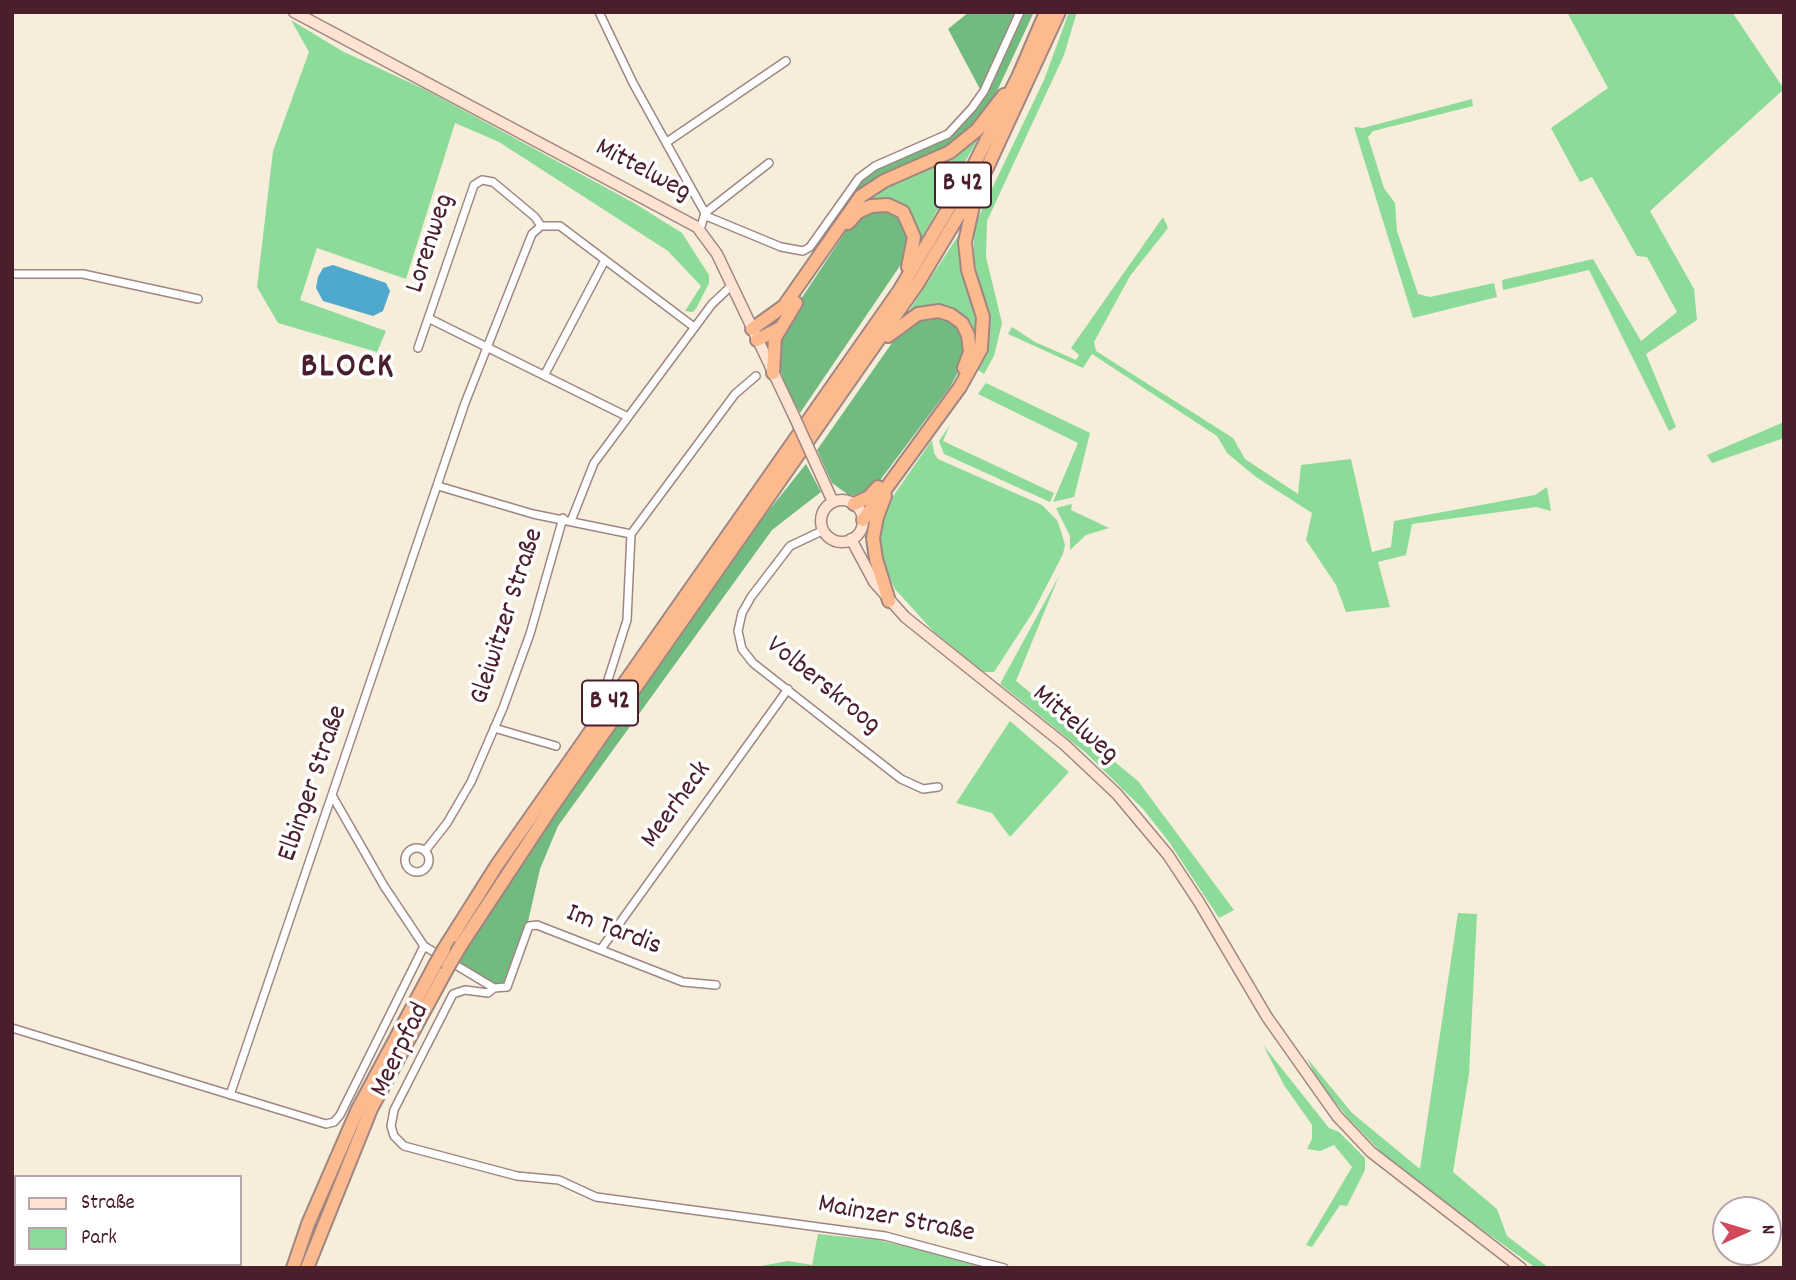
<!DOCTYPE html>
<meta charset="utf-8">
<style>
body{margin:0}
#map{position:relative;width:1796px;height:1280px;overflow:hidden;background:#f6eddb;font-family:Dekko,sans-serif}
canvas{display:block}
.frame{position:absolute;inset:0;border:14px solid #4a1f2b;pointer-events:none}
.legend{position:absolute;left:14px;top:1175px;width:228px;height:91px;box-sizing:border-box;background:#fff;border:2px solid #b7a5aa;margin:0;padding:9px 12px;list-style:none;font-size:21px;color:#4a1f2b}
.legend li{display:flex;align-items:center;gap:14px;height:35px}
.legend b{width:35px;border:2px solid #b7a5aa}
.north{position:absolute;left:1712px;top:1196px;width:70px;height:70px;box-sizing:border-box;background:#fff;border:2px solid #b7a5aa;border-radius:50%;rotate:86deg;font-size:19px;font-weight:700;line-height:28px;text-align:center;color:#4a1f2b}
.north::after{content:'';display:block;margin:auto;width:24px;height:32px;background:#d1495b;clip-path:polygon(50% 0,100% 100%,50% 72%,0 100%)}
</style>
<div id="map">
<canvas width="1796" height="1280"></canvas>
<div class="frame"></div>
<ul class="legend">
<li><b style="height:9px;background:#fee3d2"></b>Straße</li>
<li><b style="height:19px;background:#8ddb98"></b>Park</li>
</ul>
<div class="north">N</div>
</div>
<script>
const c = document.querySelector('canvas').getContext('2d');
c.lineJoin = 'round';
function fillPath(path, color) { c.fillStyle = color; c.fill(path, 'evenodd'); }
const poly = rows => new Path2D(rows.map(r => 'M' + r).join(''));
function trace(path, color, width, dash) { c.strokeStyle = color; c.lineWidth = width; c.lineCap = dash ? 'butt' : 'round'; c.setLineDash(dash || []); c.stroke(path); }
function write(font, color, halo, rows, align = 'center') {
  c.font = font + ' Dekko,sans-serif'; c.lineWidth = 7; c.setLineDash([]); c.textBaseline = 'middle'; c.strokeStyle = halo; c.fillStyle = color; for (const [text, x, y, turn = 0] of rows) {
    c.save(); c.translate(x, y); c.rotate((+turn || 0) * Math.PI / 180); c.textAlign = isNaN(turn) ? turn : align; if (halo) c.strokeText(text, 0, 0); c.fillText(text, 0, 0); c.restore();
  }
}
fillPath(poly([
 [1069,12,1077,12,1064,55,987,221,986,257,1002,323,994,356,984,374,978,370,990,329,989,313,974,262,974,226,1044,80],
 [1567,12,1732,12,1784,89,1650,211,1694,289,1697,320,1646,354,1676,427,1669,431,1589,270,1503,290,1502,280,1593,259,1641,341,1677,312,1647,257,1637,256,1592,177,1580,182,1551,128,1608,88],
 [291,20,342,51,426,90,634,203,682,233,709,275,709,283,697,307,693,312,685,311,701,286,668,251,499,142,455,123,406,279,317,248,300,300,386,331,377,352,278,323,257,287,273,151,309,52],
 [1472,99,1473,106,1373,131,1368,137,1384,188,1395,203,1397,231,1418,294,1430,297,1494,283,1497,297,1413,318,1354,127,1363,128],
 [981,134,918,244,917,230,907,211,863,203,872,194],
 [1163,217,1168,228,1130,276,1094,342,1096,351,1233,438,1245,459,1298,494,1301,465,1351,459,1372,552,1391,547,1394,521,1535,495,1547,487,1551,511,1536,507,1412,524,1406,555,1378,562,1390,607,1346,612,1336,585,1306,540,1312,513,1256,477,1227,453,1217,436,1092,354,1083,368,1008,334,1012,327,1035,342,1076,360,1079,355,1071,348],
 [960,233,959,242,978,325,974,348,959,313,952,309,942,306,907,314],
 [986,383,1090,433,1074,497,1053,502,1078,443,978,394],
 [1784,422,1784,438,1712,463,1707,455],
 [950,425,943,441,1054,493,1050,502,944,454,939,441],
 [932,440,934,453,938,459,1042,505,1057,520,1061,531,1065,545,1063,554,1033,612,994,672,983,672,933,631,895,589,882,561,880,534,887,505],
 [1072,504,1071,510,1109,528,1086,535,1070,550,1070,536,1056,508],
 [1059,576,1016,681,1138,781,1234,910,1219,918,1169,842,1143,809,1086,753,1000,684],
 [1010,721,1069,772,1010,837,992,813,956,803],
 [1458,913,1477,914,1469,1074,1453,1172,1497,1209,1507,1236,1549,1268,1536,1268,1435,1196,1386,1157,1349,1119,1317,1080,1307,1058,1352,1113,1420,1169],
 [1263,1045,1329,1128,1339,1132,1365,1158,1365,1170,1347,1206,1340,1205,1312,1247,1306,1245,1352,1167,1334,1145,1320,1151,1307,1149,1312,1139,1312,1125,1284,1085],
 [818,1234,878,1240,997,1268,750,1268,788,1261,812,1265]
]), '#8ddb98');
fillPath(poly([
 [969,12,1034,12,990,106,969,132,942,151,886,175,812,258,814,240,852,181,872,166,946,133,981,91,948,29],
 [879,210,890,211,905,224,909,234,906,257,800,413,784,383,777,358,779,337,785,323,850,225,857,217],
 [926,317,944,317,958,326,965,349,961,367,950,387,878,483,870,491,850,496,832,483,817,450,894,340,907,327],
 [806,464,821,492,772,530,558,826,540,869,527,926,507,982,496,985,457,963,504,885,749,535]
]), '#72bb80');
fillPath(poly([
 [333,265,386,283,390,291,383,311,373,316,323,301,316,288,318,277,323,268]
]), '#4fa8cd');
const street = poly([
 [599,12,633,83,705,213,700,230],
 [667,142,786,61],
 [705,213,769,163],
 [706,216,781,247,803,251,810,247,859,178,875,166,948,134,972,108,984,91,1020,12],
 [12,274,83,274,198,299],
 [430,319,628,417],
 [418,348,474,185,482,180,493,182,535,217,541,226],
 [545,374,605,260],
 [438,486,533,514,631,534],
 [571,521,594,463,712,304,732,285],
 [824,530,790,546,751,597,742,613,738,631,742,649,753,663,901,779,923,789,938,787],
 [606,686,627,620,631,534,735,394,756,376],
 [494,728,556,746],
 [333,797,384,886,424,946,494,988],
 '405 860a12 12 0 1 1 24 0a12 12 0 1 1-24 0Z',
 [425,851,447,823,471,782,503,708,530,634,563,518],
 [601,949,788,689],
 [716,985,683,982,537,925,529,926,507,987,494,988,488,993,465,990,453,994,394,1110,391,1126,394,1136,404,1146,517,1176,559,1180,596,1197,885,1236,1004,1268],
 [12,1028,326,1124,334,1122,340,1115,424,946],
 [230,1095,465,403,532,234,541,226,560,226,694,327]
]);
const secondary = poly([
 [294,12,697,227,717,254,794,416],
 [814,460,833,502],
 '821 521a21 21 0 1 1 42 0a21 21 0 1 1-42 0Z',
 [851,539,874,582,905,617,1065,745,1117,794,1168,855,1199,902,1267,1017,1337,1116,1371,1152,1521,1268]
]);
const highway = poly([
 [848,223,858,212,871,206,888,205,903,212,914,237,908,267],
 [752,329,784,306,861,196,884,181,950,152,977,130,1004,95],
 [888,336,918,314,939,311,951,315,962,323,968,335,970,352,964,368],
 [757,340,778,329],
 [773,373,775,338,796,303],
 [885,496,877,517,873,538,876,559,889,601],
 [854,504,869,497,878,487],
 [863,520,960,387,981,349,983,317,968,270,965,242,974,201],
 [461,945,552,807,918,283,986,170,1059,12],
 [444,949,497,865,899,291,973,167,1019,75,1046,12],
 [293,1268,308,1224,358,1109,435,965],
 [307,1268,371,1109,448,967]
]);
trace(street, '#a08683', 10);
trace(secondary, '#a08683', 13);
trace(highway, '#a08683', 16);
trace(street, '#fff', 7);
trace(secondary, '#fee3d2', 10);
trace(highway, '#fcba8e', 12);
const secondaryBridge = poly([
 [794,416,814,460]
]);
const highwayBridge = poly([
 [435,965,444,949],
 [448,967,461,945]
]);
trace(secondaryBridge, '#a08683', 13, []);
trace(highwayBridge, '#a08683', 16, []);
trace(secondaryBridge, '#fee3d2', 10);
trace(highwayBridge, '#fcba8e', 12);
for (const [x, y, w] of [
 [963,185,56],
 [610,703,56]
]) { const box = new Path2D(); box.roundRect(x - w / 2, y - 22.5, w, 45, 5); c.fillStyle = '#fff'; c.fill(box); trace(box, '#4a1f2b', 2); }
write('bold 26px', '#4a1f2b', null, [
 ["B 42",963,185],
 ["B 42",610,703]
]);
write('28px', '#4a1f2b', '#fff', [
 ["Mittelweg",642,172,28],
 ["Lorenweg",432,244,-72],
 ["Gleiwitzer Straße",509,617,-72],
 ["Volberskroog",822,687,39],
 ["Mittelweg",1074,726,41],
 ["Elbinger Straße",315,784,-71],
 ["Meerheck",678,806,-54],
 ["Im Tardis",613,932,21],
 ["Meerpfad",402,1051,-64],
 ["Mainzer Straße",896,1221,11]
]);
c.letterSpacing = '2px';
write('bold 35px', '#4a1f2b', '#fff', [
 ["BLOCK",348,370]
]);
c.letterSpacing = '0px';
</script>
